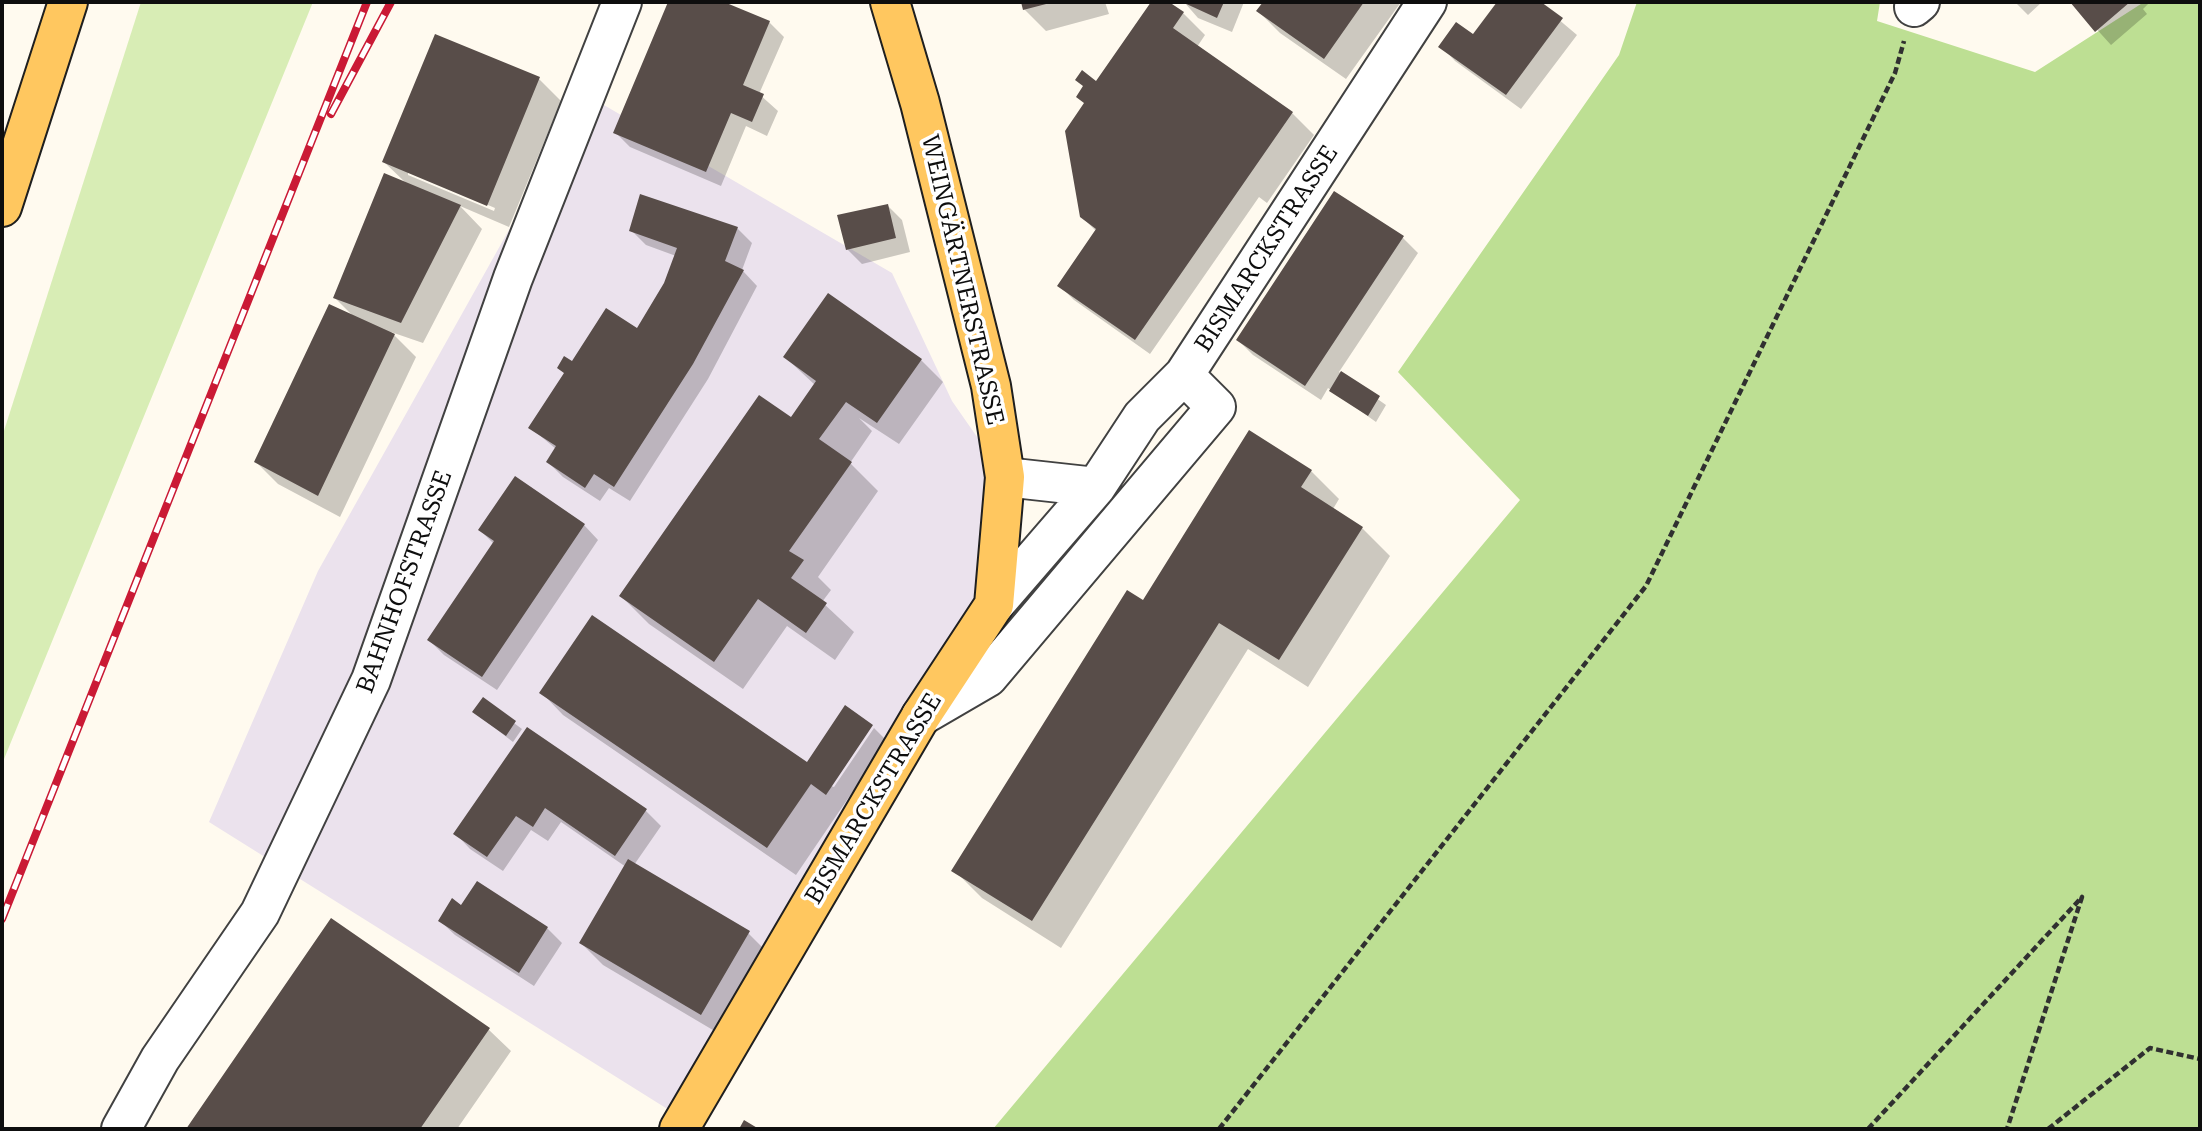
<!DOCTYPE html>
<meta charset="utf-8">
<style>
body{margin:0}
#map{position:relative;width:2202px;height:1131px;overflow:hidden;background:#fffaef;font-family:"Roboto Serif",serif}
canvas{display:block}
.frame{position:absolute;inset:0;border:4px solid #0e0e0e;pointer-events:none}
</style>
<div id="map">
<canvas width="2202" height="1131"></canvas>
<div class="frame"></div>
</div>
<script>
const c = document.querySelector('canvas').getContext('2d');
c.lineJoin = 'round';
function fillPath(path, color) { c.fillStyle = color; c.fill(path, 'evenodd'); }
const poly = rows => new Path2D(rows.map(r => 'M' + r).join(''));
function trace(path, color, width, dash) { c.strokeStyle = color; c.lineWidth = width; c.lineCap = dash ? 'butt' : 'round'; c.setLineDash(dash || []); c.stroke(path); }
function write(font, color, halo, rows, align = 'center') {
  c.font = font + ' "Roboto Serif",serif'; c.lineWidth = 7; c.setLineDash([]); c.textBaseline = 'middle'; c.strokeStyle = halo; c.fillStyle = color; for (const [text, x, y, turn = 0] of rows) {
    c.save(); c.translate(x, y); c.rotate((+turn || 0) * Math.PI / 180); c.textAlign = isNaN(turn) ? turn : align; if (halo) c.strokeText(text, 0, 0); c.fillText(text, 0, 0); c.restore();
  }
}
fillPath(poly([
 [585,94,892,273,952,401,1005,477,994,605,685,1120,209,822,318,571]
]), '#ebe2ed');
fillPath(poly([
 [141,2,313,2,2,764,2,437]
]), '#d8edb5');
fillPath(poly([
 [1637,2,1880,2,1877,21,2035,72,2144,2,2200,2,2200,1129,993,1129,1520,500,1398,372,1619,55]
]), '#bddf93');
fillPath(poly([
 [670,2,720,2,769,22,784,37,759,94,778,111,767,136,746,126,721,186,630,147,615,132],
 [1023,2,1105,2,1109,14,1046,31,1024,9],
 [1153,2,1166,2,1183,13,1205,35,1197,47,1292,113,1314,135,1267,203,1259,197,1150,354,1074,300,1059,285,1096,231,1081,216,1098,87],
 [1184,2,1244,2,1232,32,1198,18],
 [1265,2,1401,2,1346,79,1280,33,1258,11],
 [1499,2,1538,2,1577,35,1521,109,1455,61,1441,46,1473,36],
 [2015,2,2042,2,2028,15],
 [2072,2,2150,2,2143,9,2147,14,2111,45],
 [539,79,561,101,509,227,460,206,482,229,423,343,391,332,416,357,340,517,278,484,256,462,355,318,335,298,407,184,384,162],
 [408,171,495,208,494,211,408,175],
 [1335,193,1403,238,1418,253,1339,372,1386,405,1376,422,1328,388,1321,400,1253,355,1238,340],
 [887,205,902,220,910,252,862,264,847,249],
 [737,228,752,243,742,270,757,286,708,379,630,501,609,488,600,501,563,477,548,462,556,449,531,428,573,363,638,331,666,283,676,256,646,245,631,230],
 [785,357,921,360,943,382,899,444,859,418,872,431,850,463,878,491,818,577,831,590,822,602,854,632,835,660,787,626,743,689,649,624,621,596,791,419,815,385],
 [1311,471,1339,499,1333,509,1362,528,1390,556,1308,687,1248,649,1061,948,982,898,954,870,1143,602],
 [584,525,598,540,497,690,444,655,429,640,494,544,480,530],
 [542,693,834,787,874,728,887,741,796,875,563,715],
 [483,700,522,729,513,742,474,712],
 [528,729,646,811,661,826,634,865,748,933,770,955,723,1036,603,965,581,943,626,867,561,822,548,841,531,830,503,871,470,849,456,834],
 [462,907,547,928,562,943,534,986,455,935,440,921],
 [331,921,489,1030,511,1051,457,1129,188,1129]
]), '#0003');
fillPath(poly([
 [668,2,724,2,770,21,743,85,764,94,752,122,731,113,706,172,613,133],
 [1021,2,1050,2,1050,3,1023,10],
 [1151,2,1169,2,1184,12,1173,28,1293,112,1135,340,1057,286,1096,229,1080,217,1065,131,1084,103,1076,97,1083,86,1075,80,1082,70,1096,81],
 [1182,2,1224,2,1217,18],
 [1263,2,1364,2,1324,59,1256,11],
 [1497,2,1541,2,1563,18,1506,95,1438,47,1456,22,1473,34],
 [2070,2,2130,2,2095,32],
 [435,34,540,77,487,206,382,162],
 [384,173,461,205,401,323,333,298],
 [1334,191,1404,236,1305,386,1236,340],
 [640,194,738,227,725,261,744,270,693,364,614,487,594,474,585,488,546,462,556,446,528,428,564,373,557,368,564,356,572,361,606,308,637,328,664,283,677,248,629,231],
 [888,204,896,238,846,250,837,215],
 [828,293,922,359,877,423,846,402,819,439,852,462,789,551,804,560,791,578,827,603,806,633,758,599,714,662,619,596,759,395,791,417,816,381,783,357],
 [329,304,395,334,318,496,254,462],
 [1341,371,1380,396,1368,416,1329,391],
 [1249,430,1312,470,1301,487,1363,527,1279,660,1219,623,1032,921,951,871,1127,590,1143,600],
 [515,476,585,524,482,677,427,640,494,541,478,530],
 [592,615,807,762,845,705,873,725,826,795,811,784,767,848,539,693],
 [483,697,516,721,506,736,472,712],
 [527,727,647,809,615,856,545,808,533,827,516,816,487,857,453,834],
 [628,859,750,931,701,1015,579,943],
 [477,881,548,927,519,973,438,921,452,898,461,905],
 [331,918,490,1028,420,1129,186,1129],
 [744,1120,759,1129,739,1129]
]), '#584d49');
const minor = poly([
 [1914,7,1920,2],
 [1005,477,1096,487],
 [994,605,1096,487,1142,417,1184,375,1427,2],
 [921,716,988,677,1216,407,1184,375],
 [121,1129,160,1059,260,913,371,680,513,278,622,2]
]);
const major = poly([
 [2,207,68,2],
 [679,1129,921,716,994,605,1005,477,991,386,920,103,890,2]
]);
trace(minor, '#414141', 42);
trace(major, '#1f1f1f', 42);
trace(poly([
 [1219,1129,1646,586,1895,73,1904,41],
 [1868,1129,2082,897,2007,1129],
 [2048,1129,2150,1048,2200,1059]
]), '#303030', 4.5, [7, 3.5]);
trace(minor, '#fff', 38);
trace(major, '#ffc75f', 38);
const rail = poly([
 [331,114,391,2],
 [2,919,367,2]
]);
trace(rail, '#ca1a35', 8);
trace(rail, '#fff', 5, [16]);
write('24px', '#0e0e0e', '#fff', [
 ["BISMARCKSTRASSE",1267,249,-57],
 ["WEINGÄRTNERSTRASSE",962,280,77],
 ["BAHNHOFSTRASSE",405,582,-70],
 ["BISMARCKSTRASSE",874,799,-59]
]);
</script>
